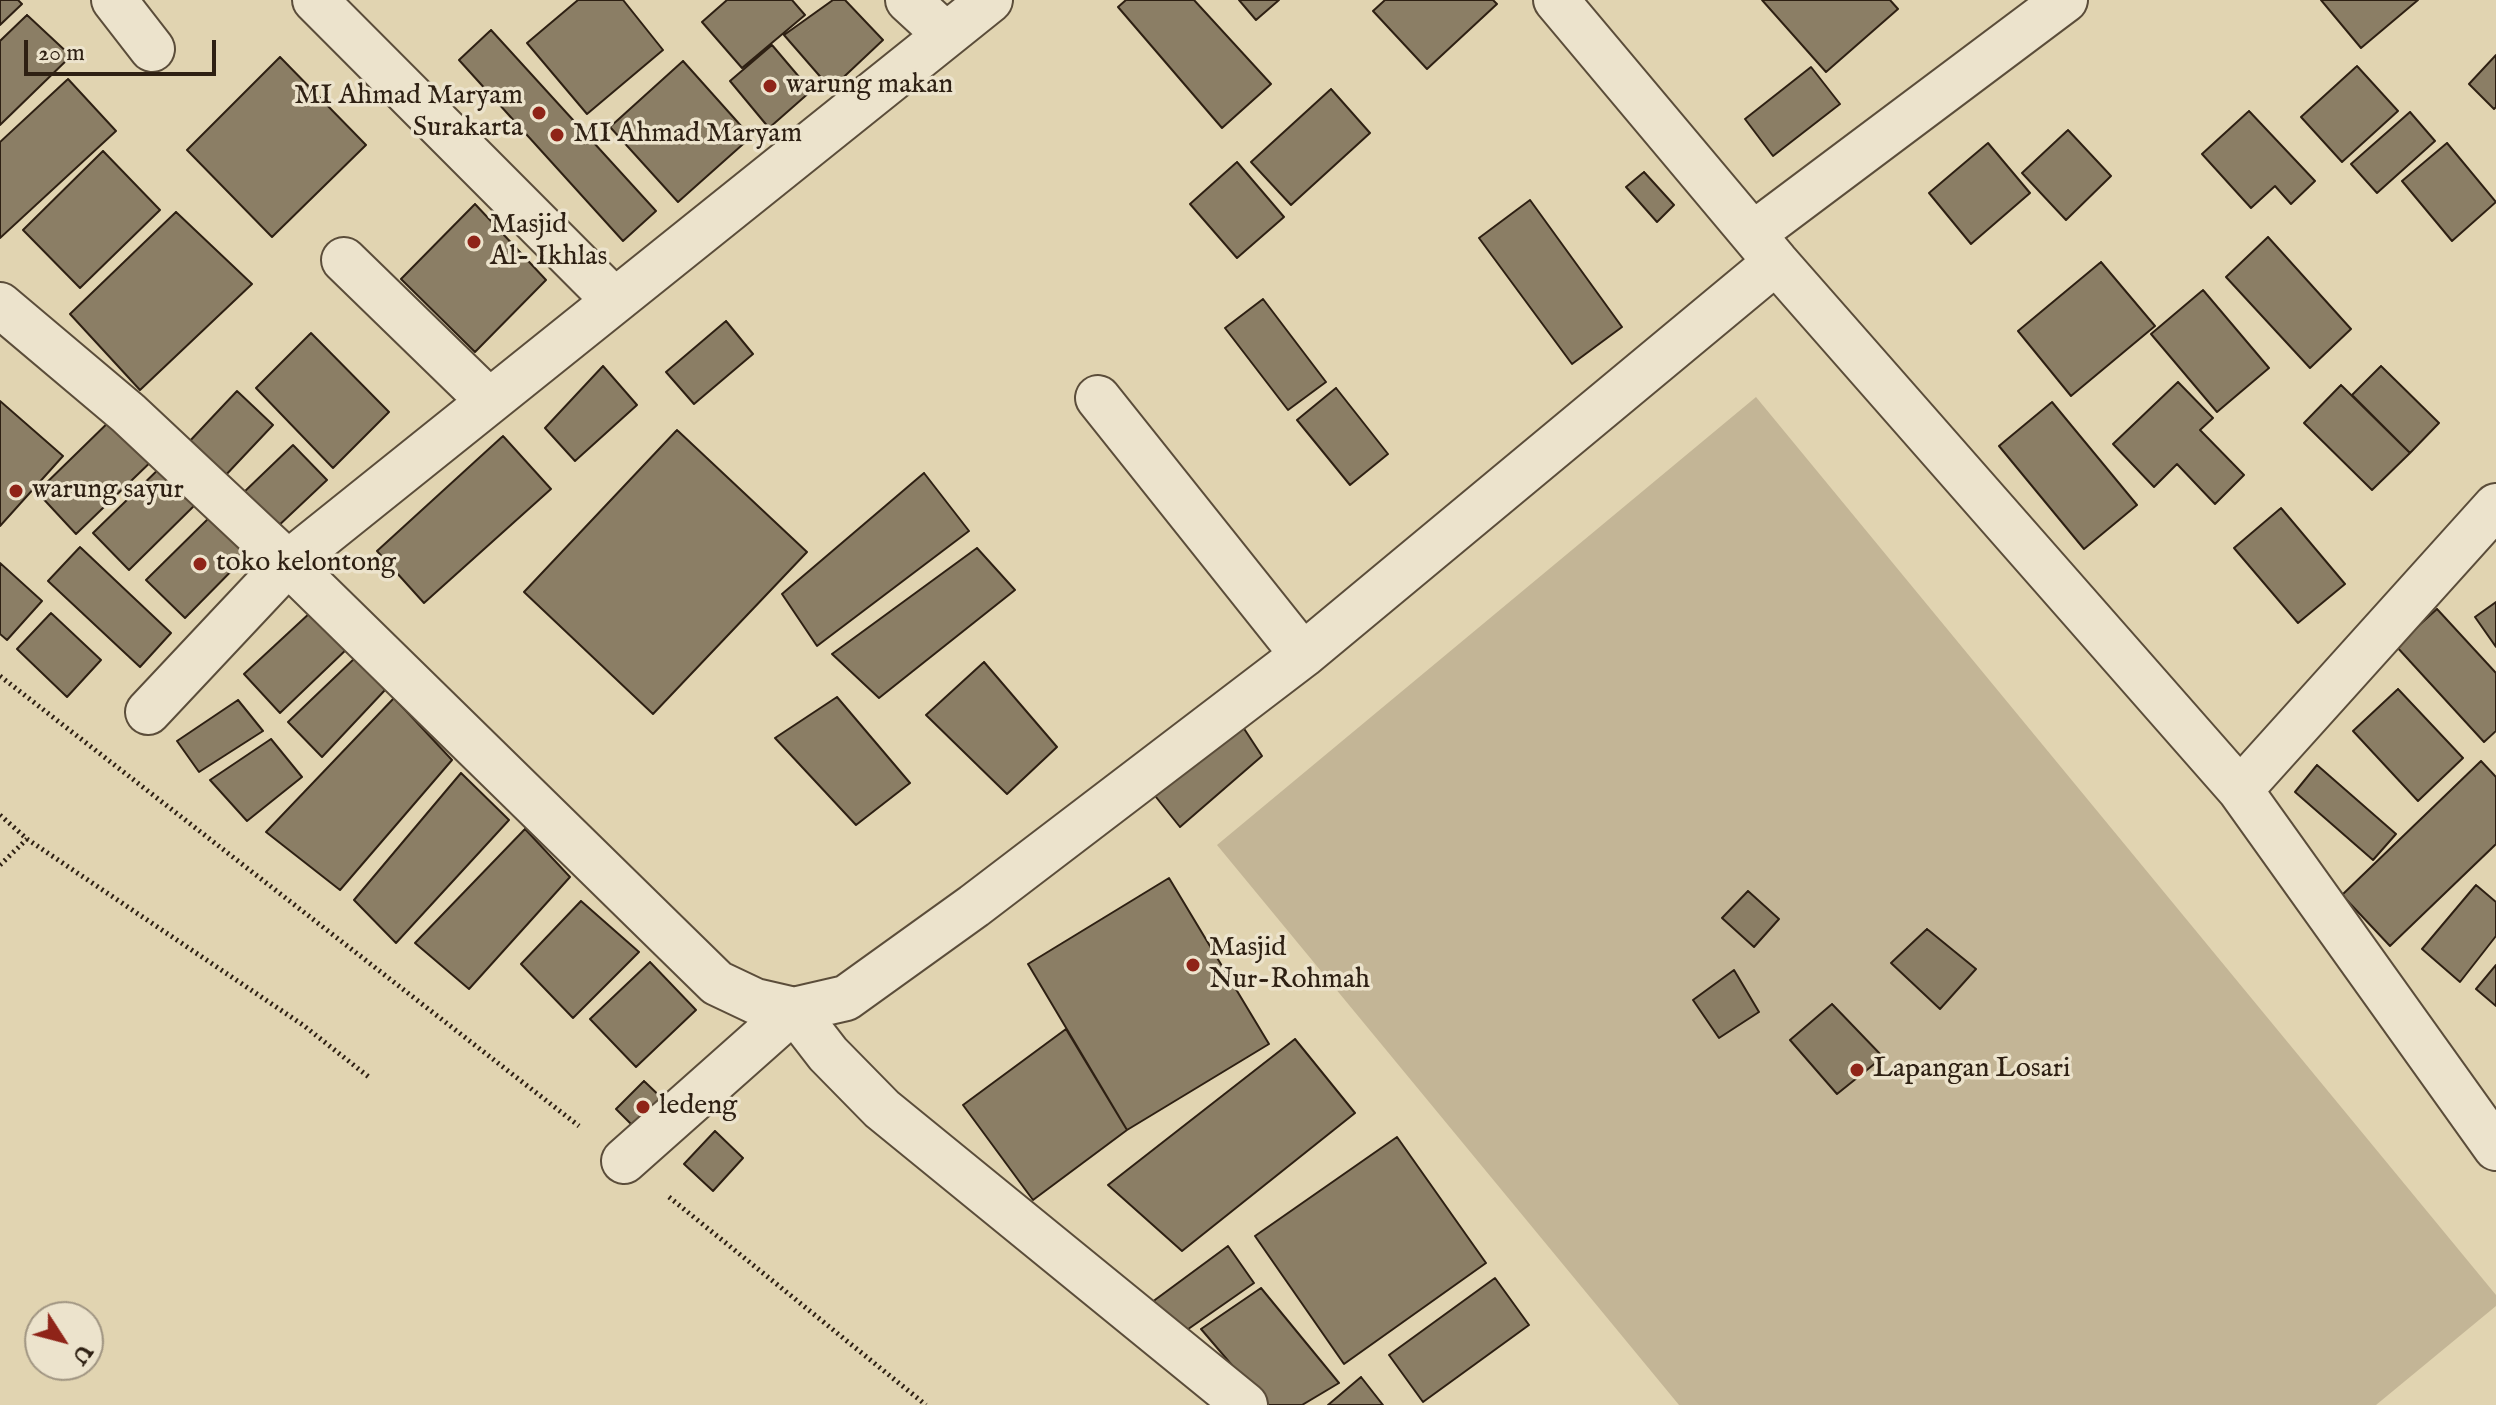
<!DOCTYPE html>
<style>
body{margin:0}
#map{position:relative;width:2496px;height:1405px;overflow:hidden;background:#e1d4b1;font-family:"IM FELL English",serif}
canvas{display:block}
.north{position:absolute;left:24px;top:1301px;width:80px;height:80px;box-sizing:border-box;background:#ece3cc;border:2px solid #a09582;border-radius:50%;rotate:126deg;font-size:22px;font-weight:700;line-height:32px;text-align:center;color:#2e2013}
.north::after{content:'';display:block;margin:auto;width:28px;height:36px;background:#8f2418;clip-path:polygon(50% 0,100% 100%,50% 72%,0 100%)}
.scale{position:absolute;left:24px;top:40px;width:192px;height:36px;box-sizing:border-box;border:4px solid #2e2013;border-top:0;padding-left:10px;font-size:24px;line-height:28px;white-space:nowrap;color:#2e2013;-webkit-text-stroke:6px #ece3cc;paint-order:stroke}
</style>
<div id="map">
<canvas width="2496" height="1405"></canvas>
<div class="north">U</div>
<div class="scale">20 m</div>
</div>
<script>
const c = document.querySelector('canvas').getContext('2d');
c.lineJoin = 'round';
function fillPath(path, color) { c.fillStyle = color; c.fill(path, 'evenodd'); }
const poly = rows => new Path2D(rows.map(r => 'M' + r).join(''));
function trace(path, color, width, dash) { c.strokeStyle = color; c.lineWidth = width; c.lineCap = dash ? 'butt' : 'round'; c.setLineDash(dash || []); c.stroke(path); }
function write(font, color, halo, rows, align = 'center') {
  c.font = font + ' "IM FELL English",serif'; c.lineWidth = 7; c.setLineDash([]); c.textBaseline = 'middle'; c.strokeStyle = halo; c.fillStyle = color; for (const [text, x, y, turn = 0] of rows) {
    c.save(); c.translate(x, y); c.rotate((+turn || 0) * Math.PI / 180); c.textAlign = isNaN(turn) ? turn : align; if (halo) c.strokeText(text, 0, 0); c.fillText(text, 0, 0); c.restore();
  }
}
fillPath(poly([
 [1756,397,2496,1295,2496,1306,2376,1405,1679,1405,1217,845]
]), '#c3b596');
const building = poly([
 [0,0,18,0,22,4,0,25,0,0],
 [578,0,623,0,663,50,587,114,527,43,578,0],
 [727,0,792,0,805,15,742,68,702,22,727,0],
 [833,0,845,0,883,40,831,89,784,35,833,0],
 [1126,0,1194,0,1271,84,1222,128,1118,7,1126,0],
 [1239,0,1279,0,1256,20,1239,0],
 [1385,0,1493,0,1497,4,1427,69,1373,11,1385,0],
 [1762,0,1890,0,1898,9,1826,72,1762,0],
 [2321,0,2418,0,2361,48,2321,0],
 [27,15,71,56,0,125,0,41,27,15],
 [491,30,656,211,623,241,459,60,491,30],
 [772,45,811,91,769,128,730,81,772,45],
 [2496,55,2496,107,2494,109,2469,84,2496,55],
 [280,57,366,145,272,237,187,150,280,57],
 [683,61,751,137,678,202,610,127,683,61],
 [2357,66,2398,111,2342,162,2301,117,2357,66],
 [1811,67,1840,104,1773,156,1745,119,1811,67],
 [68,79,116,131,0,238,0,142,68,79],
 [1331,89,1370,133,1291,205,1251,162,1331,89],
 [2249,111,2315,181,2291,204,2275,186,2251,208,2202,154,2249,111],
 [2410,112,2435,141,2377,193,2351,164,2410,112],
 [2068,130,2111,176,2066,220,2022,173,2068,130],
 [1988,143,2030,193,1971,244,1929,193,1988,143],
 [2447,143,2496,202,2452,241,2402,181,2447,143],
 [103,151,160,210,80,288,23,230,103,151],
 [1237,162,1284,217,1237,258,1190,204,1237,162],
 [1644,172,1674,205,1657,222,1626,187,1644,172],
 [1530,200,1622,327,1572,364,1479,238,1530,200],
 [475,204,546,280,475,352,401,279,475,204],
 [176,212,252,284,140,390,70,314,176,212],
 [2268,237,2351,329,2310,368,2226,277,2268,237],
 [2101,262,2155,326,2071,396,2018,331,2101,262],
 [2203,290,2269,368,2217,412,2151,334,2203,290],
 [1263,299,1326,382,1288,410,1225,328,1263,299],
 [726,321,753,354,694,404,666,372,726,321],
 [311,333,389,412,333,468,256,388,311,333],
 [603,366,637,405,575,461,545,428,603,366],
 [2381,366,2439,423,2410,453,2352,395,2381,366],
 [2178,382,2213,418,2200,430,2244,475,2215,504,2177,464,2154,487,2113,444,2178,382],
 [2341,385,2410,453,2372,490,2304,423,2341,385],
 [1336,388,1388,454,1350,485,1297,420,1336,388],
 [237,391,273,425,223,478,187,444,237,391],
 [0,401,63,456,0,526,0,401],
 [2052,402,2137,505,2084,549,1999,446,2052,402],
 [120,411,160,453,76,534,37,492,120,411],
 [677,430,807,552,653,714,524,592,677,430],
 [503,436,551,489,424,603,377,551,503,436],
 [293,445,327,480,275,529,242,494,293,445],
 [167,461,203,497,129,570,93,533,167,461],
 [924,473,969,531,817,646,782,594,924,473],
 [2281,508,2345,584,2298,623,2234,548,2281,508],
 [216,511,253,549,185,618,146,580,216,511],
 [80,547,171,633,140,667,48,581,80,547],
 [977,548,1015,590,879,698,832,654,977,548],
 [0,563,42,601,7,640,0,634,0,563],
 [2496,602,2496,647,2475,617,2496,602],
 [2437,609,2496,673,2496,731,2484,742,2396,646,2437,609],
 [312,611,350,646,280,713,244,674,312,611],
 [51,613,101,660,67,697,17,649,51,613],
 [356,657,385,690,322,757,288,722,356,657],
 [984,662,1057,747,1007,794,926,715,984,662],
 [2398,689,2463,758,2418,801,2353,731,2398,689],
 [837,697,910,783,856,825,775,738,837,697],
 [394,698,452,760,340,890,266,832,394,698],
 [238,700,263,731,199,772,177,741,238,700],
 [1239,721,1262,756,1180,827,1152,792,1239,721],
 [271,739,302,777,247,821,210,780,271,739],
 [2481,761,2496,777,2496,844,2390,946,2342,895,2481,761],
 [2317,765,2396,834,2373,860,2295,792,2317,765],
 [461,773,509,820,396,943,354,900,461,773],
 [525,829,570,877,469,989,415,943,525,829],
 [1169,878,1269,1044,1127,1130,1028,964,1169,878],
 [2476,885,2496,902,2496,936,2460,982,2422,949,2476,885],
 [1748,891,1779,919,1754,947,1722,918,1748,891],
 [581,901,639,952,573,1018,521,964,581,901],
 [1927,929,1976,969,1940,1009,1891,963,1927,929],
 [650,962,696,1010,636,1067,590,1019,650,962],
 [2496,965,2496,1006,2476,989,2496,965],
 [1734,970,1759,1012,1719,1038,1693,1000,1734,970],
 [1832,1004,1883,1057,1837,1094,1790,1040,1832,1004],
 [1066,1029,1127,1130,1033,1200,963,1105,1066,1029],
 [1295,1039,1355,1113,1182,1251,1108,1185,1295,1039],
 [644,1081,670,1106,641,1134,616,1109,644,1081],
 [715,1131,743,1158,713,1191,684,1164,715,1131],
 [1397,1137,1486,1263,1344,1364,1255,1236,1397,1137],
 [1228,1246,1254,1283,1174,1339,1144,1308,1228,1246],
 [1495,1278,1529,1325,1423,1402,1389,1355,1495,1278],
 [1261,1288,1339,1383,1302,1405,1266,1405,1201,1329,1261,1288],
 [1361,1377,1383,1405,1328,1405,1361,1377]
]);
fillPath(building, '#8b7e65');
trace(building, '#2e2013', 2);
const minor = poly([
 [114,0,152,49],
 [315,0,614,300],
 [908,0,946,35],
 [1556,0,1776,262,2240,790,2496,1148],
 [1753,234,2065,0],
 [344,260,488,400],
 [0,305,128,413,288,563,717,983,755,1001,794,1010,846,998,974,906,1303,655,1776,262],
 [1098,398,1303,655],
 [148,712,288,563,990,0],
 [2240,790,2496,506],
 [624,1161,794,1010,828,1054,882,1109,1245,1405]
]);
trace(minor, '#5b4d3a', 48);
trace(poly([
 [0,676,579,1126],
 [0,815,27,839,303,1025,370,1078],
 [0,865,27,839],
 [669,1197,926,1405]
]), '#2e2013', 5, [2, 4]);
trace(minor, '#ece3cc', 44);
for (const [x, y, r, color] of [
 [770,86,8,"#8f2418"],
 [539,113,8,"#8f2418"],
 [557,135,8,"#8f2418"],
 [474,242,8,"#8f2418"],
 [16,491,8,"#8f2418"],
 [200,564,8,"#8f2418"],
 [1193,965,8,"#8f2418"],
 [1857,1070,8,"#8f2418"],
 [643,1107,8,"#8f2418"]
]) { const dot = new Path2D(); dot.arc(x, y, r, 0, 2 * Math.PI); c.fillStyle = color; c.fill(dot); trace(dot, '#ece3cc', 3); }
write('28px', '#2e2013', '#ece3cc', [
 ["warung makan",786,86],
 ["MI Ahmad Maryam",523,97,"right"],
 ["Surakarta",523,129,"right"],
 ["MI Ahmad Maryam",573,135],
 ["Masjid",490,226],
 ["Al- Ikhlas",490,258],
 ["warung sayur",32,491],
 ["toko kelontong",216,564],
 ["Masjid",1209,949],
 ["Nur-Rohmah",1209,981],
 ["Lapangan Losari",1873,1070],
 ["ledeng",659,1107]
], 'left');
</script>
